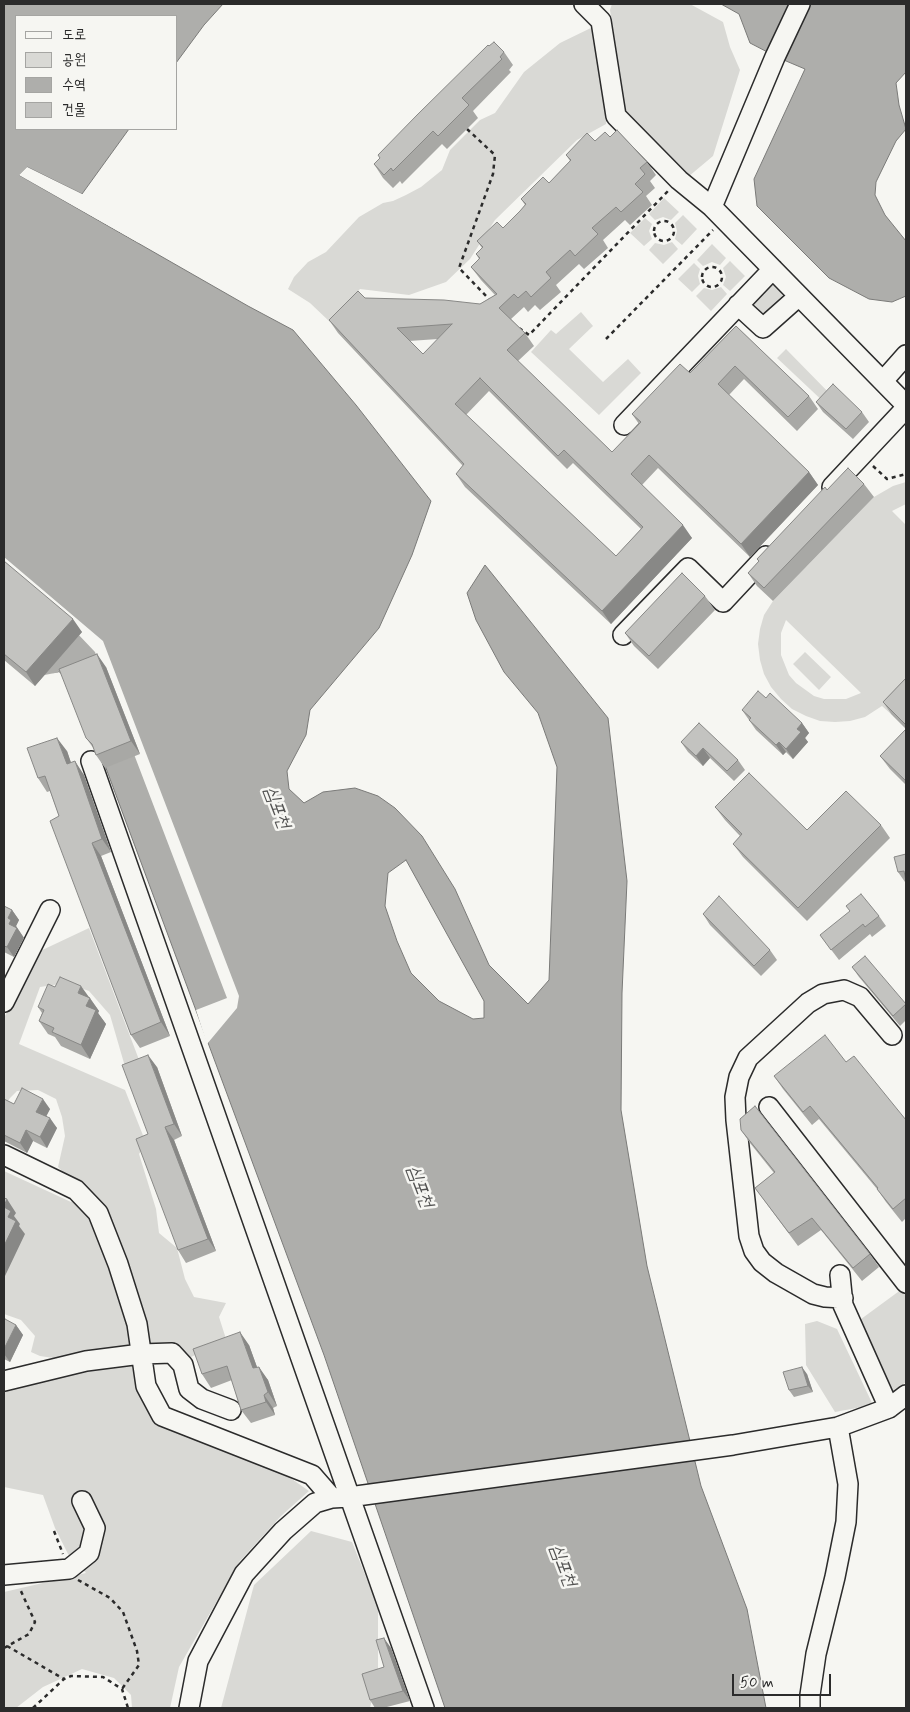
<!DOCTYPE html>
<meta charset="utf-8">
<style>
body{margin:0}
#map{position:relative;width:910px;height:1712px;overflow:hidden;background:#f6f6f2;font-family:Mynerve,"Poor Story",sans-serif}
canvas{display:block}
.frame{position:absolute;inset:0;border:5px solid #2b2b2b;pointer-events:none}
.legend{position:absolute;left:15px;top:15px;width:162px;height:115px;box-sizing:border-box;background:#f6f6f2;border:1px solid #a5a5a2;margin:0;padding:6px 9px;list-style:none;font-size:15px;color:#2b2b2b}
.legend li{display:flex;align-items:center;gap:10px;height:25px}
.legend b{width:25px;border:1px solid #a5a5a2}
.scale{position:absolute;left:732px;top:1674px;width:99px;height:22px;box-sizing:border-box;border:2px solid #2b2b2b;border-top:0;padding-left:6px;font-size:15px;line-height:18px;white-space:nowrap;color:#2b2b2b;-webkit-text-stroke:4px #f6f6f2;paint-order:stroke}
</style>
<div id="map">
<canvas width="910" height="1712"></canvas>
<div class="frame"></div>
<ul class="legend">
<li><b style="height:6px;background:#f6f6f2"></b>도로</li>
<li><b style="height:14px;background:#d9d9d5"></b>공원</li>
<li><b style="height:14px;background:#aeaeab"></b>수역</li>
<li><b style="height:14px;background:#c3c3c0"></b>건물</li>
</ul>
<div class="scale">50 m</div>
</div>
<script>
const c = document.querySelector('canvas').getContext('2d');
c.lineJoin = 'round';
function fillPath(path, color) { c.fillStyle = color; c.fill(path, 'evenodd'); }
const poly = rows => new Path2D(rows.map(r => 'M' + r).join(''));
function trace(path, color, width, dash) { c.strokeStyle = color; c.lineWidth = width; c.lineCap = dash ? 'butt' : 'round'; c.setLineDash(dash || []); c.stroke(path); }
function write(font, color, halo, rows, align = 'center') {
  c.font = font + ' Mynerve,"Poor Story",sans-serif'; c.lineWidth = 5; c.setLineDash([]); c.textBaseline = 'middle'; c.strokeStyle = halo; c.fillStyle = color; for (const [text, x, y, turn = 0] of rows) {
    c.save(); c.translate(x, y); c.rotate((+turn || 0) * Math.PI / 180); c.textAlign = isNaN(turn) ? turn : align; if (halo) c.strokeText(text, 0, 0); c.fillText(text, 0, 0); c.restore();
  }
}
fillPath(poly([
 [612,4,690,4,723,22,730,47,740,70,713,156,688,177,626,113,610,10],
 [597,25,607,84,606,124,577,140,495,220,470,259,446,282,409,295,360,289,330,322,310,303,288,289,294,277,308,262,326,252,359,217,383,203,393,201,406,195,421,187,442,170,450,150,480,120,495,113,524,72,560,43],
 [664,198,679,212,671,220,663,217,655,220,649,214],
 [683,215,697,229,682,245,675,239,677,231,675,223],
 [645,218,652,224,649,231,652,239,644,246,630,233],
 [672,242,678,249,663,264,649,250,655,243,664,245],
 [712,244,726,258,720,265,712,262,703,266,697,260],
 [730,261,745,276,730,291,723,285,726,277,723,268],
 [694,263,700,269,698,276,700,284,692,292,678,279],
 [777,281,784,292,782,296,761,315,752,307,752,303,769,286],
 [721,287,727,294,711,311,696,296,704,288,712,290],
 [581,312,593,326,569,349,603,382,628,359,641,373,599,415,531,352,551,330,556,334],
 [786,349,835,399,828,406,777,358],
 [906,482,906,504,892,511,906,525,906,701,892,715,882,706,865,717,850,721,835,722,820,721,806,716,792,709,781,699,771,687,764,674,760,660,758,644,760,629,764,615,773,601,874,497,893,486],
 [786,620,861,693,846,699,824,699,814,696,796,683,789,675,781,655,781,633],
 [805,652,831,677,819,690,793,664],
 [89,928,141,1065,126,1070,110,1015,89,991,66,983,40,987,19,1044,125,1090,146,1143,139,1154,156,1209,159,1233,177,1248,185,1279,194,1297,226,1303,219,1317,227,1342,186,1359,60,1359,40,1356,31,1352,35,1336,21,1320,4,1314,4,1171,71,1202,85,1189,68,1177,58,1167,65,1136,62,1117,56,1099,38,1090,17,1091,10,1098,4,1107,4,1018,36,953],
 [902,1289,906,1295,906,1382,891,1393,857,1322],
 [817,1321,837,1329,873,1405,835,1412,806,1365,805,1324],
 [130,1362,146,1407,159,1423,289,1477,309,1491,281,1516,240,1561,179,1667,170,1708,132,1708,131,1695,114,1678,82,1669,43,1687,16,1708,4,1708,4,1592,86,1573,68,1554,55,1528,43,1495,4,1487,4,1392,24,1385],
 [311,1531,352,1542,378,1607,378,1673,370,1708,221,1708,254,1585]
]), '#d9d9d5');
const water = poly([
 [4,4,223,4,204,25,176,63,176,16,16,16,16,129,129,129,82,194,27,167,19,175,248,306,293,330,356,405,431,501,412,555,379,628,310,710,306,735,287,771,289,789,304,803,323,792,355,788,378,796,395,808,422,836,455,889,489,965,528,1004,549,980,557,767,538,713,504,672,476,620,467,593,485,565,608,718,627,881,622,993,621,1110,647,1266,701,1486,747,1609,766,1708,445,1708,324,1355,74,682,59,672,4,692,4,4],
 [406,860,484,1001,484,1018,473,1019,439,1001,411,973,397,941,385,906,388,873,406,860],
 [721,4,906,4,906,72,896,83,899,105,906,129,896,141,876,182,875,195,885,215,906,241,906,296,892,302,869,299,829,278,757,206,754,179,805,69,779,58,750,43,739,14,721,4]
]);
fillPath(water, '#aeaeab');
trace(water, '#7a7a78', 1);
fillPath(poly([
 [27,167,84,195,81,196,27,170,23,174,136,238,139,243,19,175],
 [4,557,103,641,239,996,237,1008,207,1044,196,1010,227,998,95,652,76,632,4,572],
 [4,656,29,678,60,672,56,676,4,695]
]), '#f6f6f2');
const minor = poly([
 [584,4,601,21,616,116,679,180,712,207,906,405],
 [712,207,775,57,800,4],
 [738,305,763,328,799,296],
 [883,381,906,355],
 [624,425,773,269],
 [832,487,906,408],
 [623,635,688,568,723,602,766,556],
 [91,761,424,1708],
 [4,1002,50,910],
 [769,1107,906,1283],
 [4,1155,76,1190,98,1213,118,1264,137,1324,146,1386,162,1416,312,1475,332,1498],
 [840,1275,843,1305,889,1408],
 [843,1298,825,1297,813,1294,776,1273,762,1262,754,1251,749,1236,736,1120,735,1097,739,1077,748,1058,808,1003,823,994,844,990,860,997,892,1035],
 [4,1381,86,1361,141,1354,172,1353,183,1365,189,1389,202,1399,231,1410],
 [4,1575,69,1569,89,1553,95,1528,82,1501],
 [189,1708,198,1661,244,1574,283,1531,315,1503,332,1498,349,1497,733,1445,838,1427,889,1408,906,1395],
 [810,1708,810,1695,816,1654,835,1577,846,1522,848,1484,838,1427]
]);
trace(minor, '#2b2b2b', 22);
trace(poly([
 [467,129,495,155,493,174,459,268,490,300],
 '654 231a10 10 0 1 1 20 0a10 10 0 1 1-20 0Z',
 '702 277a10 10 0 1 1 20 0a10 10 0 1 1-20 0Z',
 [519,328,529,335,668,191],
 [606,339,713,230],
 [873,466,887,479,906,474],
 [54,1531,63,1554],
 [78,1580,110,1598,123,1612,137,1651,139,1665,122,1689],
 [7,1646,64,1679],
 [4,1648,29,1634,35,1622,20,1589],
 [33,1708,64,1679,71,1676,103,1677,122,1689,128,1708]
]), '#2b2b2b', 2.5, [4, 4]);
trace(minor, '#f6f6f2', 19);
fillPath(poly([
 [504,52,513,65,509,70,511,72,473,111,478,118,447,149,442,144,402,184,400,181,393,188,383,178,374,164],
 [610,137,647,162,656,175,650,181,655,188,646,196,652,205,630,225,625,220,603,240,608,248,584,269,579,264,556,285,561,292,540,310,535,305,528,312,524,307,511,319,525,333,534,346,518,361,612,452,639,424,632,414,690,373,736,326,809,396,818,409,797,431,744,379,729,395,809,472,818,485,750,557,658,468,642,485,692,538,611,624,465,487,456,474,463,466,338,333,329,320,365,298,480,304,495,295,481,280,471,267,479,259,476,254,482,248,477,241,503,228,520,211,525,205,521,199,549,183,570,161,566,155,595,141],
 [438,339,423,354,409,341],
 [489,391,567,469,573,463,641,529,616,556,466,415],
 [816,402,862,412,869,422,853,439,823,412],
 [864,484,874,497,773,601,757,586,748,573,759,562,757,559,827,490],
 [4,561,82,632,35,686,4,660],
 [705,596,715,610,658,669,634,646,625,633],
 [106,667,140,754,105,768,96,755,94,749,86,738],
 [906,678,906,729,892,715,883,702],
 [766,698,802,723,809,733,805,738,808,742,793,759,786,752,783,755,756,730,742,710],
 [906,729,906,785,890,769,880,756],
 [681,742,738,760,745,770,734,781,710,758,703,766,688,752],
 [67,751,71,763,84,775,111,852,101,856,170,1036,140,1048,131,1035,59,816,50,791,47,792,38,778],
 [715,807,807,830,881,825,890,838,807,921,743,857,733,844,740,836,725,820],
 [906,854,906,882,905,882,898,872],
 [4,906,12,910,19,920,16,926,24,938,14,957,4,952],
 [703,914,770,950,777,960,761,976,710,925],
 [879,916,886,926,872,937,870,934,839,960,820,935],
 [852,967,906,1004,906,1020,900,1026,859,977],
 [55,987,90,998,99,1011,98,1013,106,1024,90,1059,61,1046,55,1037,48,1034,39,1021,42,1013,38,1007],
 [846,1062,906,1120,906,1218,902,1222,886,1202,877,1189,819,1119,812,1125,783,1089,774,1076],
 [157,1067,182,1136,174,1140,216,1251,186,1263,178,1250,148,1134],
 [4,1099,14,1104,50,1109,46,1117,57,1128,47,1148,33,1141,27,1153,4,1141],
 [741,1130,870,1254,879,1267,862,1281,821,1230,798,1246,755,1188,774,1173,750,1143],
 [4,1321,16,1325,23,1335,10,1362,4,1359],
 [249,1345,257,1367,268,1380,277,1406,273,1408,275,1415,251,1423,241,1410,232,1380,211,1388,202,1374],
 [807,1374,813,1392,794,1397,789,1390],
 [391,1648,410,1701,383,1708,375,1708,370,1700,384,1667]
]), '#a8a8a5');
fillPath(poly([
 [809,472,818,485,750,557,741,544],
 [683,525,692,538,611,624,602,611],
 [73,619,82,632,35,686,26,672],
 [97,654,106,667,140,754,131,741],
 [802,723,809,733,805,738,808,742,793,759,786,749,797,729],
 [57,738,67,751,76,777,67,764],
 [779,742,786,752,783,755,776,745],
 [703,748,710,758,703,766,696,756],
 [75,761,84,775,111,852,102,839],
 [92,843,101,856,170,1036,161,1022],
 [12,910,19,920,16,926,24,938,14,957,7,947,9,924,8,918],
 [81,986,99,1011,98,1013,106,1024,90,1059,81,1045,78,993],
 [148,1055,157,1067,182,1136,174,1124],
 [43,1099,50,1109,43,1122,36,1112],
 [50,1118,57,1128,47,1148,40,1137],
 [165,1127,174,1140,216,1251,208,1239],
 [26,1130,33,1141,27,1153,20,1143],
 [7,1199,16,1213,14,1216,20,1224,19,1226,25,1234,5,1276,4,1275,4,1246,8,1217,4,1208,4,1206],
 [16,1325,23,1335,10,1362,4,1354,4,1349],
 [240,1332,249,1345,262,1381,253,1368],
 [259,1367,268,1380,277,1406,268,1392],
 [802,1367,807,1374,813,1392,808,1386],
 [264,1395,273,1408,275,1415,266,1402],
 [384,1638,391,1648,410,1701,403,1691]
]), '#888886');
const building = poly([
 [494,42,504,52,500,57,502,59,462,98,469,105,438,136,433,131,393,171,391,168,384,175,374,164,380,158,378,155,417,115,488,45,489,46,494,42],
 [617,130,647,162,640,168,645,174,635,184,643,192,621,212,616,207,592,228,598,234,575,256,570,250,546,272,551,278,531,297,526,291,518,298,514,294,499,308,525,333,507,350,612,452,641,422,632,414,680,364,690,373,736,326,809,396,788,417,735,366,718,384,809,472,741,544,649,455,631,474,683,525,602,611,456,474,464,464,329,320,358,291,365,298,444,300,480,304,497,294,471,267,480,258,476,254,483,247,477,241,497,222,503,228,520,211,526,204,521,199,543,177,549,183,571,160,566,155,587,133,595,141,605,132,610,137,617,130],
 [452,324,423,354,397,328,452,324],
 [480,378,558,456,564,450,643,527,616,556,455,404,480,378],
 [833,384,862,412,846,429,816,402,833,384],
 [848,468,864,484,764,588,748,573,759,561,757,559,825,487,827,490,848,468],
 [4,561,73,619,26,672,4,654,4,561],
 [682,573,705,596,649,656,625,633,682,573],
 [97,654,131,741,96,755,92,744,86,738,59,669,97,654],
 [906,678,906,725,883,702,906,678],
 [758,691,766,698,770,693,802,723,797,729,801,732,786,749,779,742,776,745,749,720,751,718,742,710,758,691],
 [699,723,738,760,727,771,703,748,696,756,681,742,699,723],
 [906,729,906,781,880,756,906,729],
 [57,738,67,764,75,761,102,839,92,843,161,1022,131,1035,50,821,59,816,45,776,38,778,27,748,57,738],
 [749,773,807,830,846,791,881,825,798,908,733,844,742,834,715,807,749,773],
 [906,854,906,881,904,871,898,872,894,857,906,854],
 [861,894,879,916,865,927,863,924,831,950,820,935,850,911,846,906,861,894],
 [719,896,770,950,754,966,703,914,719,896],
 [4,906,12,910,8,918,11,920,9,924,17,928,7,947,4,946,4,906],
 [865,956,906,1004,893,1016,852,967,865,956],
 [60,977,81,986,78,993,90,998,86,1006,96,1010,81,1045,52,1032,54,1028,39,1021,44,1010,38,1007,48,984,55,987,60,977],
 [825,1035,846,1062,854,1056,906,1120,906,1198,893,1209,877,1189,878,1188,810,1106,803,1112,774,1076,825,1035],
 [148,1055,174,1124,165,1127,208,1239,178,1250,136,1139,148,1134,122,1065,148,1055],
 [22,1088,43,1099,36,1112,50,1118,40,1137,26,1130,20,1143,4,1135,4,1099,14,1104,22,1088],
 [755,1106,870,1254,853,1268,812,1218,789,1233,755,1188,775,1172,741,1130,740,1119,755,1106],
 [4,1198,7,1199,4,1206,4,1198],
 [4,1207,11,1211,8,1217,16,1221,4,1246,4,1207],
 [5,1319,16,1325,4,1349,4,1321,5,1319],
 [240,1332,253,1368,259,1367,268,1392,264,1395,266,1402,241,1410,227,1366,202,1374,193,1349,240,1332],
 [802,1367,808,1386,789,1390,783,1372,802,1367],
 [384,1638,403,1691,370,1700,362,1674,384,1667,376,1640,384,1638]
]);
fillPath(building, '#c3c3c0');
trace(building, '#888886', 1);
write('italic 18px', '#525251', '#f6f6f2', [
 ["심포천",276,808,69],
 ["심포천",419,1187,69],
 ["심포천",562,1566,69]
]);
</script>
